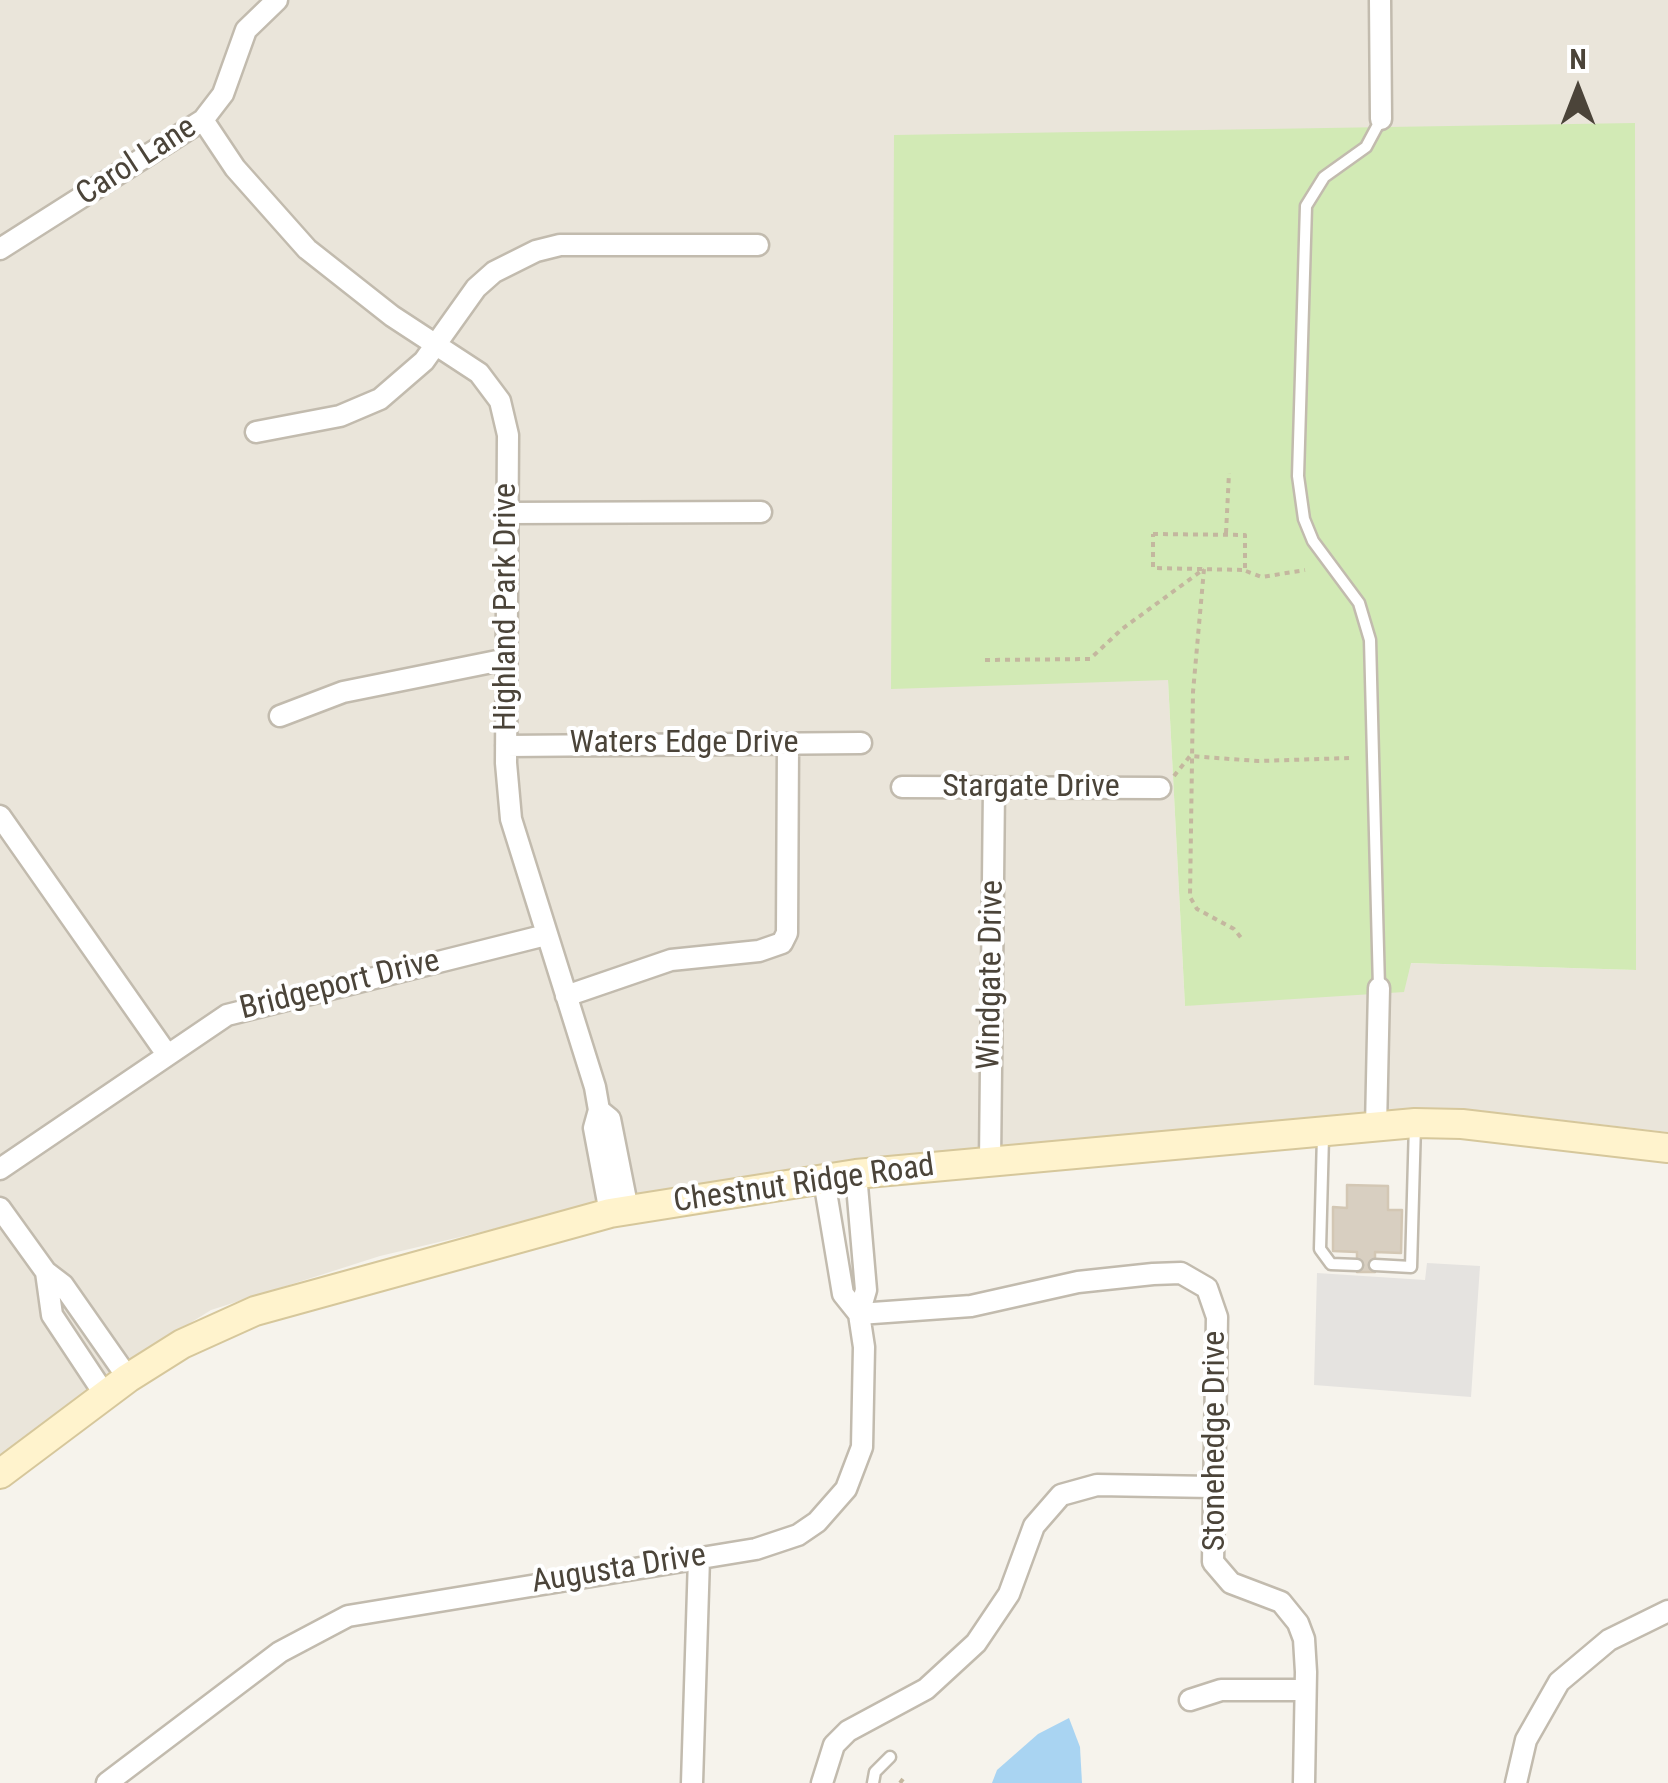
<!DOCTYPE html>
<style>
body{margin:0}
#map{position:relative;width:1668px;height:1783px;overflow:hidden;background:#f6f3ec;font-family:"Roboto Condensed",sans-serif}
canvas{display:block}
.north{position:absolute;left:1528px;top:40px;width:100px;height:100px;-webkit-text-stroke:8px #fff;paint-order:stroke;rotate:0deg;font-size:28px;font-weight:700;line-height:40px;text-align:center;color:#4b4439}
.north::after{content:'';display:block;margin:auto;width:35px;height:45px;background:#4b4439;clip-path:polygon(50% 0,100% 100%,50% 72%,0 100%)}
</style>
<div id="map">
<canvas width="1668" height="1783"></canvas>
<div class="north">N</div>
</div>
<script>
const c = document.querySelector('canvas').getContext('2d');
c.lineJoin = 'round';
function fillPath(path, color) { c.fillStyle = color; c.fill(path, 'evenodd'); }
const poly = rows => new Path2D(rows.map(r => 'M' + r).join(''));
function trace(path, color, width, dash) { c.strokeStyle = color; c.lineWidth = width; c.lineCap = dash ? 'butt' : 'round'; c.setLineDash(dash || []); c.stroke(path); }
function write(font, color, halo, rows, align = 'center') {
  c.font = font + ' "Roboto Condensed",sans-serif'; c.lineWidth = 8; c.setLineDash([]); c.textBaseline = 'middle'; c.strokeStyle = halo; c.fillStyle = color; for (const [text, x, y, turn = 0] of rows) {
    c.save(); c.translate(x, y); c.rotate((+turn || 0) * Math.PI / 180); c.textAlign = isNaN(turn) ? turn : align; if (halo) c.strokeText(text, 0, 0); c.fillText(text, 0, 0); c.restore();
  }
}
fillPath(poly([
 [0,0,1668,0,1668,1132,1457,1108,654,1191,380,1256,211,1310,147,1350,0,1461],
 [1168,680,1636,970,1410,963,1185,1006]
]), '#eae5da');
fillPath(poly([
 [1635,123,1636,970,1411,963,1404,992,1185,1006,1168,680,891,689,894,135]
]), '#d2eab5');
fillPath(poly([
 [1427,1263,1480,1266,1471,1397,1314,1385,1317,1273,1425,1280]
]), '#e5e3e0');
fillPath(poly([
 [1069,1718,1080,1747,1082,1783,992,1783,997,1770,1038,1734]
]), '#a9d4f2');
const building = poly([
 [1347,1185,1388,1186,1388,1210,1402,1210,1401,1253,1375,1252,1375,1272,1357,1272,1357,1252,1333,1251,1333,1207,1347,1208,1347,1185]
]);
fillPath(building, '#d8cfc1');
trace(building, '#d3c7b4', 2.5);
const lane = poly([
 [1379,988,1370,640,1359,603,1313,541,1304,519,1298,476,1306,206,1324,177,1366,147,1381,119],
 [1323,1136,1320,1249,1331,1264,1357,1265],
 [1375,1265,1411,1267,1415,1124],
 [873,1783,875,1772,890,1757]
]);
const street = poly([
 [1380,0,1381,119],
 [203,120,235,168,307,249,392,316,479,373,500,401,508,435,506,763,511,819,595,1087,599,1110,594,1128,610,1213],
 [0,249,203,120,223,94,246,30,277,0],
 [256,432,340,416,380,399,424,361,476,288,494,272,536,251,560,245,758,245],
 [508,513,761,512],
 [280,716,343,692,507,659],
 [506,746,861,743],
 [902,787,1160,788],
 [0,816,166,1053],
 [566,996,671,960,759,951,782,943,787,933,788,744],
 [599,1110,610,1119,628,1210],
 [1376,1127,1379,988],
 [990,1161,994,788],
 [0,1169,227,1015,546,935],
 [824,1180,843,1294,859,1314],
 [0,1208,46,1272,63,1285,128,1378],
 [46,1272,52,1315,105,1395],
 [859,1314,971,1306,1078,1282,1153,1274,1181,1273,1207,1288,1217,1317,1213,1562,1231,1583,1281,1602,1298,1623,1304,1639,1306,1672,1304,1783],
 [1190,1700,1221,1690,1305,1690],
 [107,1783,280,1652,348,1616,756,1549,798,1535,817,1522,846,1489,862,1447,864,1347,859,1314,866,1290,856,1174],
 [692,1783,699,1558],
 [822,1783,834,1745,848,1731,926,1689,976,1643,1009,1594,1034,1526,1061,1495,1097,1485,1212,1487],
 [1516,1783,1526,1740,1559,1682,1609,1640,1668,1611]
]);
const secondary = poly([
 [0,1474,128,1378,182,1344,255,1311,610,1213,856,1174,1415,1123,1462,1124,1668,1148]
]);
trace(lane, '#c2bbae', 15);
trace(street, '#c2bbae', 25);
trace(secondary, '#d6c79b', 32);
trace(poly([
 [1226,533,1229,473],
 [1153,534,1245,535,1245,570,1153,568,1153,534],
 [1204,569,1193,692,1190,897,1197,909,1234,929,1243,940],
 [1246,571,1262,577,1305,570],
 [985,660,1090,659,1122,629,1204,569],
 [1174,776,1190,756,1258,761,1349,758],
 [900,1783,906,1775]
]), '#c4b79f', 4, [5, 5]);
trace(lane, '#fff', 10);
trace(street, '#fff', 20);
trace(secondary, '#fff3cd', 28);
write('32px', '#4b4439', '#fff', [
 ["Carol Lane",137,162,-33],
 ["Highland Park Drive",507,607,-90],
 ["Waters Edge Drive",684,744],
 ["Stargate Drive",1031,788],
 ["Windgate Drive",992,975,-89],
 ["Bridgeport Drive",340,986,-14],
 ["Chestnut Ridge Road",804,1185,-8],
 ["Stonehedge Drive",1216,1441,-90],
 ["Augusta Drive",619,1570,-9]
]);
</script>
